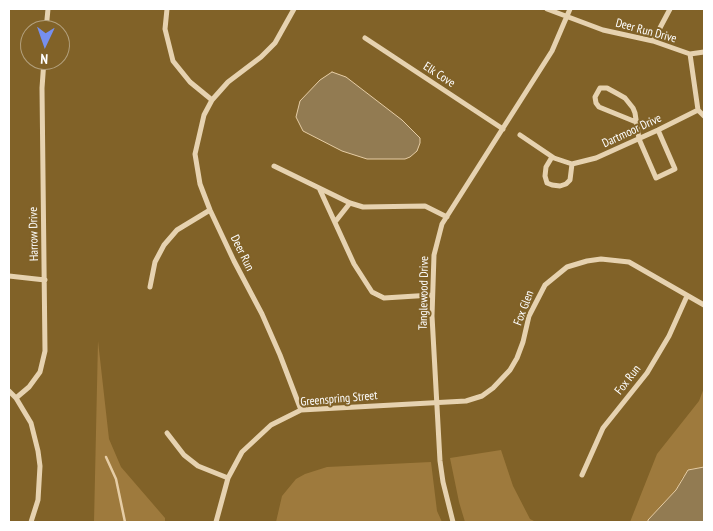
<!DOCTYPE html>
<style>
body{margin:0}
#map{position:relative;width:713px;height:531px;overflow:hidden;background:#816228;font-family:"PT Sans Narrow",sans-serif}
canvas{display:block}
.frame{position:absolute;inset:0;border:10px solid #fff;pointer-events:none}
.north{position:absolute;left:20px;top:20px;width:50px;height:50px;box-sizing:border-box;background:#816228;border:1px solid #b3a17e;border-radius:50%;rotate:183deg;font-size:14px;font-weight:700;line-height:20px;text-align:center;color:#fff}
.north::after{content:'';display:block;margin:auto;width:18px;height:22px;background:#768fee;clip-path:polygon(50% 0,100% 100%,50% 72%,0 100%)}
</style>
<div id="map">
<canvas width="713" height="531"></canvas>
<div class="frame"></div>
<div class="north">N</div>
</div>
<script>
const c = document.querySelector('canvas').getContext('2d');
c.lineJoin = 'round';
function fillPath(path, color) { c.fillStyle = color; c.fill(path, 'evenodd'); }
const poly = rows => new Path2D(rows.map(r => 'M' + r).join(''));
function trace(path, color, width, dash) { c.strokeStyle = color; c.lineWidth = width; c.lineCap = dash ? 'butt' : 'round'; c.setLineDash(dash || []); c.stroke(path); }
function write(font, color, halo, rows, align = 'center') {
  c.font = font + ' "PT Sans Narrow",sans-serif'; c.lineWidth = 4; c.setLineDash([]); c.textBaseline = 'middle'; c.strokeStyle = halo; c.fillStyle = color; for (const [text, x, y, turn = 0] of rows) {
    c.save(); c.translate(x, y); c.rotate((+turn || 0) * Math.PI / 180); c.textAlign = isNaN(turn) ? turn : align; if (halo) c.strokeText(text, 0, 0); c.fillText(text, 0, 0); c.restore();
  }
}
fillPath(poly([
 [98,341,109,439,121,467,165,518,165,522,94,522],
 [704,388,704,467,691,469,682,478,676,490,648,520,648,522,630,522,657,454,699,401],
 [501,450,513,486,530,519,536,522,465,522,459,502,450,458],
 [431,462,437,511,442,522,276,522,282,496,296,479,305,474,327,467]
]), '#9e7a3d');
const water = poly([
 [332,72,346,77,402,120,420,138,420,143,417,151,410,157,405,159,367,159,342,151,303,131,296,117,300,101,320,80,332,72],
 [704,467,704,522,648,522,648,520,676,490,688,470,704,467]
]);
fillPath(water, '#927b52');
trace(water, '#e6cda5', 1);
trace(poly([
 [106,457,116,479,125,522]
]), '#e6cda5', 2.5);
trace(poly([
 [167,9,165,29,173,61,190,82,212,100],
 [294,9,275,43,261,57,228,82,212,100,204,115,195,154,200,184,210,210,234,261,262,314,280,355,301,410],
 [547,9,603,30,653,41,690,54,704,52],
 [46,30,48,9],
 [365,38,503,129],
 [653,41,670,9],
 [690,54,698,110,704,116],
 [636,122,599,107,596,103,595,97,600,88,607,88,618,94,625,98,633,108,635,113,639,139,656,178,675,169,658,130],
 [520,135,554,158,572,164,596,158,658,130,698,110],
 [552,157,546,167,545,176,547,183,552,185,560,186,566,184,570,180,572,164],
 [274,166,350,203,363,207,425,206,447,217],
 [320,190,354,264,372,292,384,298,432,295],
 [335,222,350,203],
 [9,276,45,280],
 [150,287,155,262,164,245,177,230,210,210],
 [9,391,16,398,31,423,38,451,40,466,38,500,31,522],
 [16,398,29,387,40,372,45,351,42,88,44,60],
 [167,433,184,455,198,466,228,478],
 [582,475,603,428,647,373,669,336,687,296],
 [216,522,228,478,242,452,271,425,301,410,466,401,482,396,493,388,510,370,517,358,523,342,529,316,545,285,567,267,587,261,601,259,629,262,704,305],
 [453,522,443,482,440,461,432,316,434,255,442,224,552,51,570,9]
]), '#e6d2b0', 5);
write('12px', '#fff', '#816228', [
 ["Deer Run Drive",646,31,15],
 ["Elk Cove",439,75,33],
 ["Dartmoor Drive",632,131,-25],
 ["Harrow Drive",34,234,-91],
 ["Deer Run",242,253,64],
 ["Tanglewood Drive",424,293,-89],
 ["Fox Glen",524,308,-69],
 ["Fox Run",628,380,-52],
 ["Greenspring Street",339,399,-5]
]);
</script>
